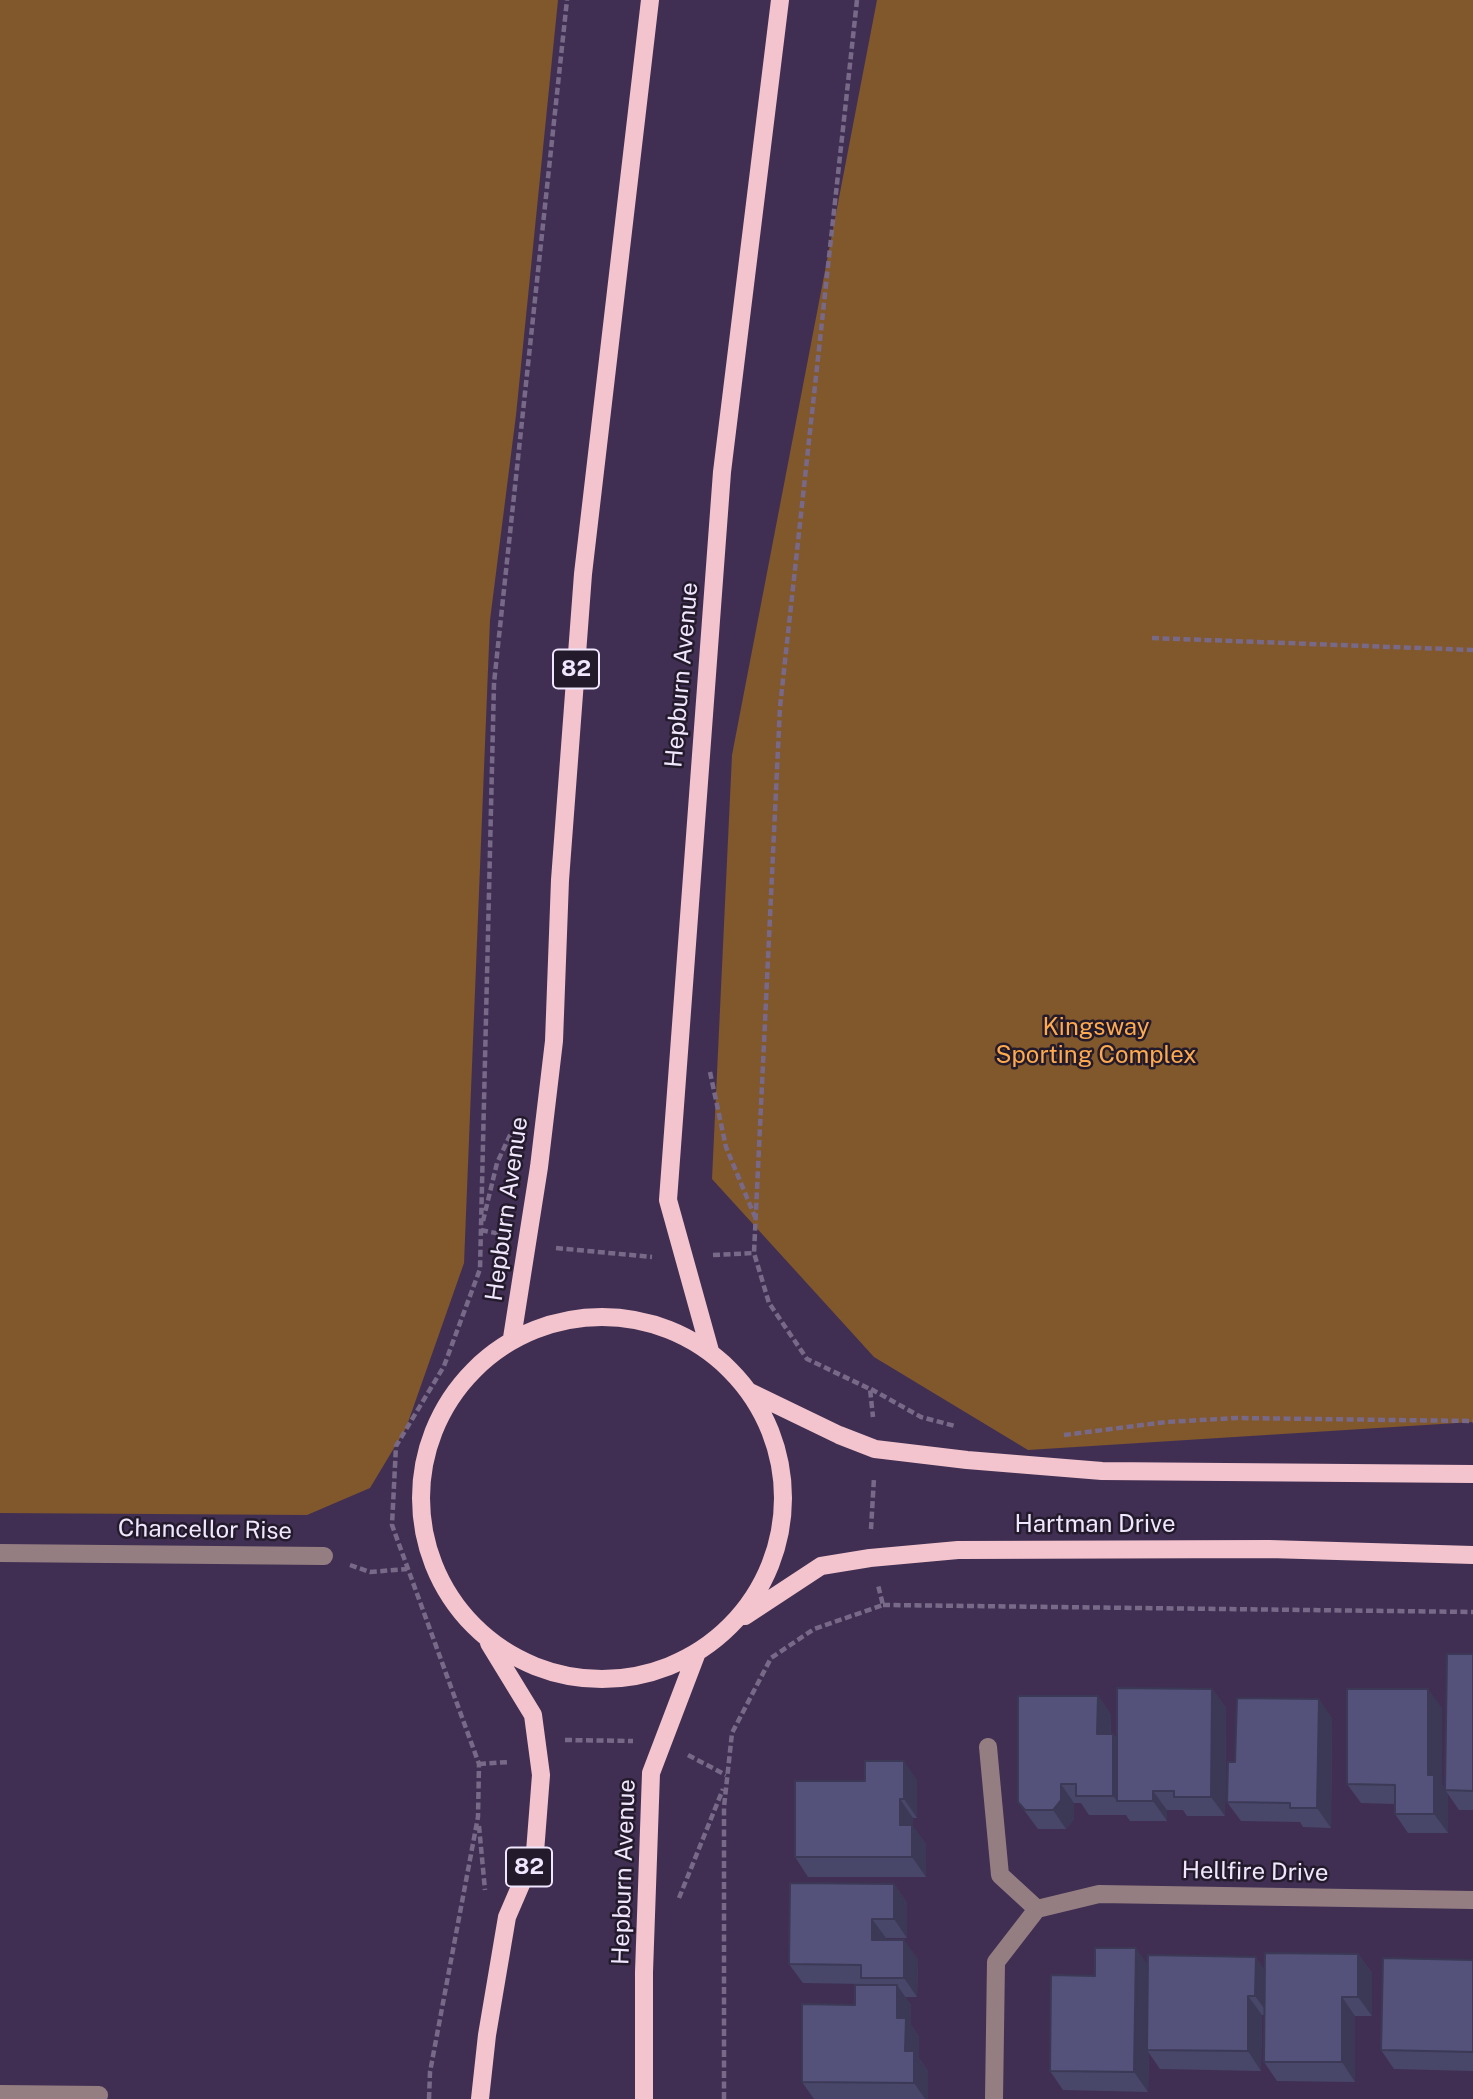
<!DOCTYPE html>
<style>
body{margin:0}
canvas{display:block;background:#402f52}
</style>
<canvas width="1473" height="2099"></canvas>
<script>
const c = document.querySelector('canvas').getContext('2d');
c.lineJoin = 'round';
function fillPath(path, color) { c.fillStyle = color; c.fill(path, 'evenodd'); }
const poly = rows => new Path2D(rows.map(r => 'M' + r).join(''));
function trace(path, color, width, dash) { c.strokeStyle = color; c.lineWidth = width; c.lineCap = dash ? 'butt' : 'round'; c.setLineDash(dash || []); c.stroke(path); }
function write(font, color, halo, rows, align = 'center') {
  c.font = font + ' "Public Sans",sans-serif'; c.lineWidth = 5; c.setLineDash([]); c.textBaseline = 'middle'; c.strokeStyle = halo; c.fillStyle = color; for (const [text, x, y, turn = 0] of rows) {
    c.save(); c.translate(x, y); c.rotate((+turn || 0) * Math.PI / 180); c.textAlign = isNaN(turn) ? turn : align; if (halo) c.strokeText(text, 0, 0); c.fillText(text, 0, 0); c.restore();
  }
}
fillPath(poly([
 [0,0,558,0,516,415,490,620,464,1263,406,1428,370,1488,307,1515,0,1513],
 [877,0,1473,0,1473,1422,1028,1450,874,1357,712,1179,732,755]
]), '#81572c');
trace(poly([
 [857,0,780,707,754,1253,769,1303,807,1359,870,1389,873,1417],
 [1152,638,1473,650],
 [710,1072,726,1147,755,1217],
 [483,1221,497,1163,511,1133],
 [481,1230,500,1234],
 [556,1248,652,1257],
 [713,1255,754,1253],
 [871,1389,921,1417,955,1426],
 [1064,1435,1166,1422,1237,1418,1473,1421],
 [871,1529,874,1478],
 [350,1565,370,1572,407,1569],
 [883,1605,1473,1612],
 [565,1740,633,1741],
 [688,1755,726,1775],
 [479,1764,509,1762],
 [479,1826,485,1890],
 [679,1898,723,1789],
 [429,2099,430,2072,478,1817,479,1764,392,1525,396,1446,444,1366,480,1269,494,683,567,0],
 [724,2099,724,1807,732,1733,771,1658,814,1629,883,1605,878,1585]
]), '#786988', 4.5, [7, 3.5]);
trace(poly([
 [0,1553,324,1556],
 [988,1747,1000,1875,1037,1909],
 [0,2094,99,2095],
 [994,2099,996,1962,1037,1909,1099,1894,1473,1900]
]), '#957e82', 18);
trace(poly([
 '421 1498a181 181 0 1 1 362 0a181 181 0 1 1-362 0Z',
 [512,1338,539,1167,554,1041,560,880,583,574,650,0],
 [710,1351,668,1200,722,472,780,0],
 [750,1392,839,1435,875,1449,967,1460,1102,1471,1473,1474],
 [745,1616,821,1566,870,1558,958,1550,1269,1549,1473,1555],
 [480,2099,487,2035,507,1917,535,1852,541,1775,533,1715,489,1643],
 [644,2099,644,1972,651,1773,696,1655]
]), '#f3c4cd', 18);
fillPath(poly([
 [1473,1654,1473,1810,1459,1810,1448,1794,1448,1833,1408,1833,1395,1814,1395,1804,1361,1803,1347,1784,1442,1708,1442,1785,1445,1790],
 [1212,1689,1226,1708,1225,1816,1187,1816,1183,1810,1167,1810,1167,1821,1130,1821,1126,1815,1089,1815,1081,1803,1074,1803,1074,1819,1066,1829,1038,1829,1018,1802,1098,1696,1111,1715,1111,1734,1113,1734,1117,1739],
 [1332,1718,1331,1828,1303,1827,1300,1822,1241,1821,1227,1802],
 [917,1780,917,1818,913,1818,913,1827,926,1844,926,1877,808,1877,795,1857,865,1781],
 [894,1884,907,1903,907,1938,886,1938,886,1940,918,1959,917,1997,905,1997,911,2005,911,2025,919,2037,919,2058,928,2071,928,2099,814,2099,802,2082,855,2005,866,1985,865,1984,803,1983,789,1964],
 [1358,1954,1372,1973,1372,2016,1355,2016,1355,2082,1277,2081,1264,2062,1264,2015,1262,2015,1261,2071,1160,2069,1149,2053,1148,2092,1063,2090,1050,2071,1095,1976,1265,1969],
 [1473,1960,1473,2071,1394,2069,1381,2050]
]), '#484769');
fillPath(poly([
 [1212,1689,1226,1708,1225,1816,1211,1797],
 [1428,1689,1442,1708,1442,1785,1448,1794,1448,1833,1434,1814,1428,1775],
 [1098,1696,1111,1715,1110,1754,1097,1734],
 [1319,1699,1332,1718,1331,1828,1317,1808],
 [1113,1734,1127,1754,1117,1801,1113,1796],
 [904,1761,917,1780,917,1818,904,1799],
 [1061,1784,1074,1803,1074,1819,1066,1829,1053,1810],
 [1153,1791,1167,1810,1167,1821,1153,1801],
 [900,1799,913,1818,913,1827,926,1844,926,1877,912,1857,900,1825],
 [894,1884,907,1903,907,1938,894,1919],
 [872,1919,886,1938,886,1959,872,1940],
 [904,1940,918,1959,917,1997,904,1978],
 [1136,1948,1150,1968,1147,2050,1149,2053,1148,2092,1134,2072],
 [1358,1954,1372,1973,1372,2016,1358,1997],
 [1256,1957,1269,1976,1269,2015,1255,1996],
 [897,1985,911,2005,911,2025,919,2037,919,2058,928,2071,928,2099,925,2099,914,2083,905,2051,897,2018],
 [1248,1996,1262,2015,1261,2071,1248,2051],
 [1342,1997,1355,2016,1355,2082,1342,2062]
]), '#3b3955');
const building = poly([
 [1447,1654,1473,1654,1473,1791,1445,1790,1447,1654],
 [1117,1688,1212,1689,1211,1797,1174,1797,1174,1791,1153,1791,1153,1801,1117,1801,1117,1688],
 [1347,1689,1428,1689,1428,1775,1434,1775,1434,1814,1395,1814,1395,1785,1347,1784,1347,1689],
 [1018,1696,1098,1696,1097,1734,1113,1734,1113,1796,1076,1796,1076,1784,1061,1784,1061,1800,1053,1810,1025,1810,1018,1802,1018,1696],
 [1237,1698,1319,1699,1317,1808,1290,1808,1290,1803,1227,1802,1228,1762,1235,1762,1237,1698],
 [865,1761,904,1761,904,1799,900,1799,900,1825,912,1825,912,1857,795,1857,795,1781,865,1781,865,1761],
 [790,1883,894,1884,894,1919,872,1919,872,1940,904,1940,904,1978,861,1978,861,1965,789,1964,790,1883],
 [1095,1948,1136,1948,1134,2072,1050,2071,1051,1975,1095,1976,1095,1948],
 [1265,1953,1358,1954,1358,1997,1342,1997,1342,2062,1264,2062,1265,1953],
 [1148,1955,1256,1957,1255,1996,1248,1996,1248,2051,1147,2050,1148,1955],
 [1383,1958,1473,1960,1473,2052,1381,2050,1383,1958],
 [855,1985,897,1985,897,2018,906,2018,905,2051,914,2051,914,2083,802,2082,802,2004,855,2005,855,1985]
]);
fillPath(building, '#54527a');
trace(building, '#3b3955', 2);
for (const [x, y, w] of [
 [576,669,46],
 [529,1867,46]
]) { const box = new Path2D(); box.roundRect(x - w / 2, y - 19.5, w, 39, 5); c.fillStyle = '#231b2b'; c.fill(box); trace(box, '#f0e6fd', 2); }
write('bold 23px', '#f0e6fd', null, [
 ["82",576,669],
 ["82",529,1867]
]);
write('24px', '#f0e6fd', '#231b2b', [
 ["Hepburn Avenue",682,675,-85],
 ["Hepburn Avenue",507,1209,-82],
 ["Hartman Drive",1095,1525],
 ["Chancellor Rise",205,1530,1],
 ["Hepburn Avenue",624,1872,-88],
 ["Hellfire Drive",1255,1872,1]
]);
write('24px', '#fea94d', '#231b2b', [
 ["Kingsway",1096,1028],
 ["Sporting Complex",1096,1056]
]);
</script>
